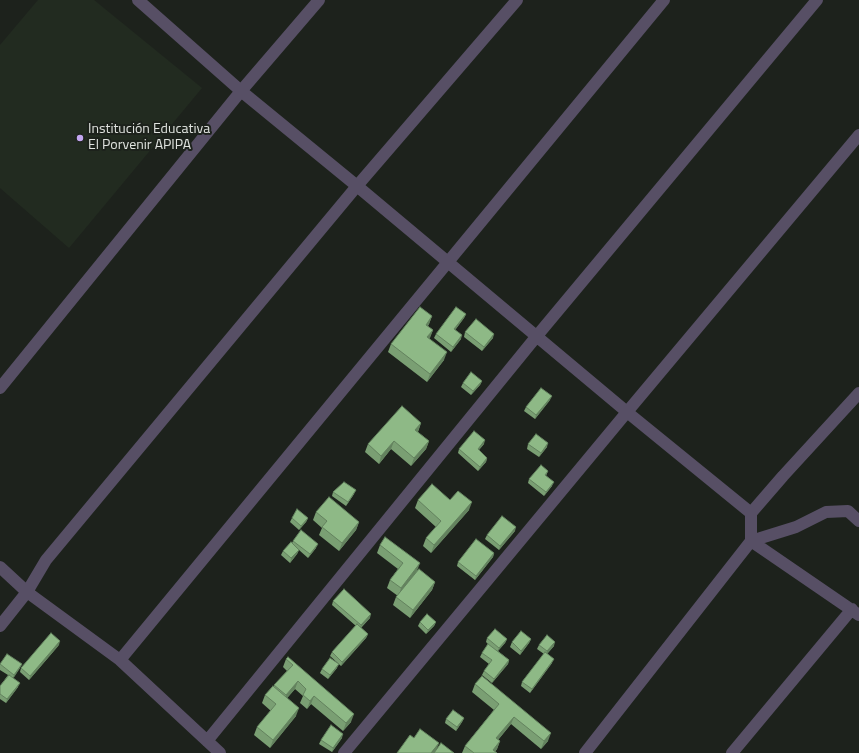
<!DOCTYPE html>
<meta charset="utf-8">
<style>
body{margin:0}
canvas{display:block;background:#1d221c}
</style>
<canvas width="859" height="753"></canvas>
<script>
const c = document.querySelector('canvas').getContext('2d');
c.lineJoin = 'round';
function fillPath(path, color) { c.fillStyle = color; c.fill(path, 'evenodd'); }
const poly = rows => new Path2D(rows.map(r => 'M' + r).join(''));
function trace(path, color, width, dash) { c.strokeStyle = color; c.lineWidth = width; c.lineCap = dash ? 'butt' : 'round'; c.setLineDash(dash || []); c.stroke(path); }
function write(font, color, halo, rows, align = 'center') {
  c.font = font + ' "Titillium Web",sans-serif'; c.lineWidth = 4; c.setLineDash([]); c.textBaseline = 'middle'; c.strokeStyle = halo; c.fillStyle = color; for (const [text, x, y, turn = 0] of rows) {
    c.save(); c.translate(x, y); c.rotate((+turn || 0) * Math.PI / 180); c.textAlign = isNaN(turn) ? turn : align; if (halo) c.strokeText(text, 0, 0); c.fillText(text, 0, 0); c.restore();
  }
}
fillPath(poly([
 [38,0,94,0,202,88,69,248,0,188,0,45]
]), '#222b20');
trace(poly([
 [138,0,241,91,357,186,627,412,751,513,751,541,859,615],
 [0,388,241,91,319,0],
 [751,513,783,476,859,393],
 [0,567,27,592,120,660,220,753],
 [0,626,27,592,46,560,357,186,517,0],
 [120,660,664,0],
 [207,741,536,337,817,0],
 [344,753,627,412,859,135],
 [585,753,751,541,796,527,826,512,848,511,859,521],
 [732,753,852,609]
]), '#574f65', 12);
fillPath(poly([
 [466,314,464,318,455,330,461,339,451,352,434,338,436,334],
 [432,316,429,324,428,326,433,330,429,339,444,360,427,382,388,352,391,344],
 [465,332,493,338,482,351,464,337],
 [482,381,480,385,471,395,461,387,463,383],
 [550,400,535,419,524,411,526,407],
 [421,423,418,432,429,441,426,449,411,466,391,449,379,464,365,452,368,444],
 [484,444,479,450,487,458,486,462,478,471,458,453,459,449],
 [528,444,547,447,539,457,527,449],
 [548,471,546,476,552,486,544,496,528,483,529,479],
 [333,492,354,494,346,506,332,496],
 [418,500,450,500,469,510,431,553,423,546,426,538,436,527,415,508],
 [316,512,359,522,356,530,339,551,319,535,322,528,313,520],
 [292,518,308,518,306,522,299,530,290,522],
 [515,531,499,550,485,539,487,535],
 [293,541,316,548,308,558,299,550,297,554,290,563,281,555,283,551,292,543],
 [380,545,435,582,432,590,410,618,393,605,396,597,398,596,387,588,390,580,398,569,377,553],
 [494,553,493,557,475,580,457,566,458,562],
 [333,601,370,618,361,628,368,634,366,638,341,666,330,656,332,652,356,626,332,605],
 [420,622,436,622,434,626,426,634,418,626],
 [487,638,507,639,505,643,498,651,509,660,508,664,492,683,482,675,484,671,489,664,480,657,482,653,488,644,486,642],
 [531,639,529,643,520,655,510,647,512,642],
 [59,645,29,680,20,672,21,668],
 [539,645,554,646,547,654,552,663,530,693,521,686,522,682,544,654,537,649],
 [288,657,351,722,343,731,311,704,307,709,300,703,303,696,295,689,287,698,296,716,270,748,254,735,257,727,271,711,262,703,265,695,274,687,274,685,287,671,283,667,286,659],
 [0,664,20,668,13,678,18,687,6,703,0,699,0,686,8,675,0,670],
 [337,668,328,679,320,673,322,669],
 [475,684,548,741,541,749,511,724,498,740,500,741,497,749,495,752,497,753,462,753,465,746,494,710,472,692],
 [464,718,462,722,456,731,445,723,446,719],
 [342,738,332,752,319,744,321,740]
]), '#7a9f73');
fillPath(poly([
 [466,314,464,318,453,333,454,329],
 [432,316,429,324,423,332,426,325],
 [433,330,430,338,424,345,427,337],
 [494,334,493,338,482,351,484,347],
 [462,335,461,339,451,352,453,347],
 [447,352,444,360,427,382,430,374],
 [482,381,480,385,471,395,473,391],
 [552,396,550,400,535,419,536,415],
 [421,423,418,431,412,438,415,430],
 [485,440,484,444,476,453,478,449],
 [394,441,391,449,379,464,381,456],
 [429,441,426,449,411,466,414,458],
 [548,443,547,447,539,457,541,453],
 [487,458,486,462,478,471,480,467],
 [554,482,552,486,544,496,546,492],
 [356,490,354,494,346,506,348,502],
 [472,502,469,510,431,553,434,545],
 [308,518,306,522,299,530,301,526],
 [359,522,356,530,339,551,342,543],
 [516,527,515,531,499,550,500,546],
 [318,544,316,548,308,558,310,554],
 [299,550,297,554,290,563,291,558],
 [494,553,493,557,475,580,476,576],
 [420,563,417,571,399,596,401,588],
 [435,582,432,590,410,618,413,610],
 [371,614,370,618,359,629,361,625],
 [436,622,434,626,426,634,428,630],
 [368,634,366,638,341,666,342,662],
 [507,639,505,643,497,652,499,648],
 [531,639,529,643,520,655,521,651],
 [60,641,59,645,29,680,30,676],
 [555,642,554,646,546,655,547,651],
 [554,659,552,663,530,693,532,689],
 [509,660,508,664,492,683,494,679],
 [22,664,20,668,13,679,14,675],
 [339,664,337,668,328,679,330,675],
 [298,681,295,689,283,703,286,695],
 [20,683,18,687,6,703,7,699],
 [314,696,311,704,307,709,310,701],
 [299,708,296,716,270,748,273,740],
 [354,714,351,722,343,731,346,723],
 [514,717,511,724,493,746,496,738],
 [464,718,462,722,456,731,457,727],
 [551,733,548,741,541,749,544,741],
 [343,734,342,738,332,752,333,748],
 [500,741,497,749,494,753,493,750],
 [439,743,436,751,435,753,431,753]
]), '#63825e');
const building = poly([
 [420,307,432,316,426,325,433,330,427,337,447,352,430,374,391,344,420,307],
 [456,307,466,314,454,329,462,335,453,347,436,334,456,307],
 [476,319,494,334,484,347,465,332,476,319],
 [471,372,482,381,473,391,463,383,471,372],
 [541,388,552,396,536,415,526,407,541,388],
 [402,406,421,423,415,430,429,441,414,458,394,441,381,456,368,444,402,406],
 [474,431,485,440,478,449,487,458,480,467,459,449,474,431],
 [536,434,548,443,541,453,528,444,536,434],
 [541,465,548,471,545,475,554,482,546,492,529,479,541,465],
 [344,482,356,490,348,502,333,492,344,482],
 [432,484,450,500,458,491,472,502,434,545,426,538,441,521,418,500,432,484],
 [329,497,359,522,342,543,322,527,327,521,316,512,329,497],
 [297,509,308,518,301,526,292,518,297,509],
 [502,516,516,527,500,546,487,535,502,516],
 [301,530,318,544,310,554,293,541,301,530],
 [385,537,420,563,401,588,390,580,403,563,380,545,385,537],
 [476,539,494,553,476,576,458,562,476,539],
 [291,542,299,550,291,558,283,551,291,542],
 [419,569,435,582,413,610,396,597,419,569],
 [344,589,371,614,361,625,333,601,344,589],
 [427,614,436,622,428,630,420,622,427,614],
 [357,624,368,634,342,662,332,652,357,624],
 [495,629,507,639,499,648,487,638,495,629],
 [521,631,531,639,521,651,512,642,521,631],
 [51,633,60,641,30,676,21,668,51,633],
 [547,635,555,642,547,651,539,645,547,635],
 [488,644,509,660,494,679,484,671,492,660,482,653,488,644],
 [545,652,554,659,532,689,522,682,545,652],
 [7,654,22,664,14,675,0,664,7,654],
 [288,657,354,714,346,723,314,696,310,701,303,695,306,689,298,681,286,695,274,685,293,665,286,659,288,657],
 [330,658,339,664,330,675,322,669,330,658],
 [9,675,20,683,7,699,0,694,0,686,9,675],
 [482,676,551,733,544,741,514,717,496,738,500,741,493,750,497,753,474,753,465,746,499,704,475,684,482,676],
 [273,686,299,708,273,740,257,727,276,704,265,695,273,686],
 [453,710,464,718,457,727,446,719,453,710],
 [331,725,343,734,333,748,321,740,331,725],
 [420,729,439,743,431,753,397,753,410,735,414,738,420,729],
 [441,743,454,753,434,753,441,743]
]);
fillPath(building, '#8eb986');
trace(building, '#63825e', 1);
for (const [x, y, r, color] of [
 [80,138,4,"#c4a7f1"]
]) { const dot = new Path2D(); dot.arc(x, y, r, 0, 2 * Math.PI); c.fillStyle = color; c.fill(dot); trace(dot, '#1d221c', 1.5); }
write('14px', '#e0e3df', '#1d221c', [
 ["Institución Educativa",88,130],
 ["El Porvenir APIPA",88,146]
], 'left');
</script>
